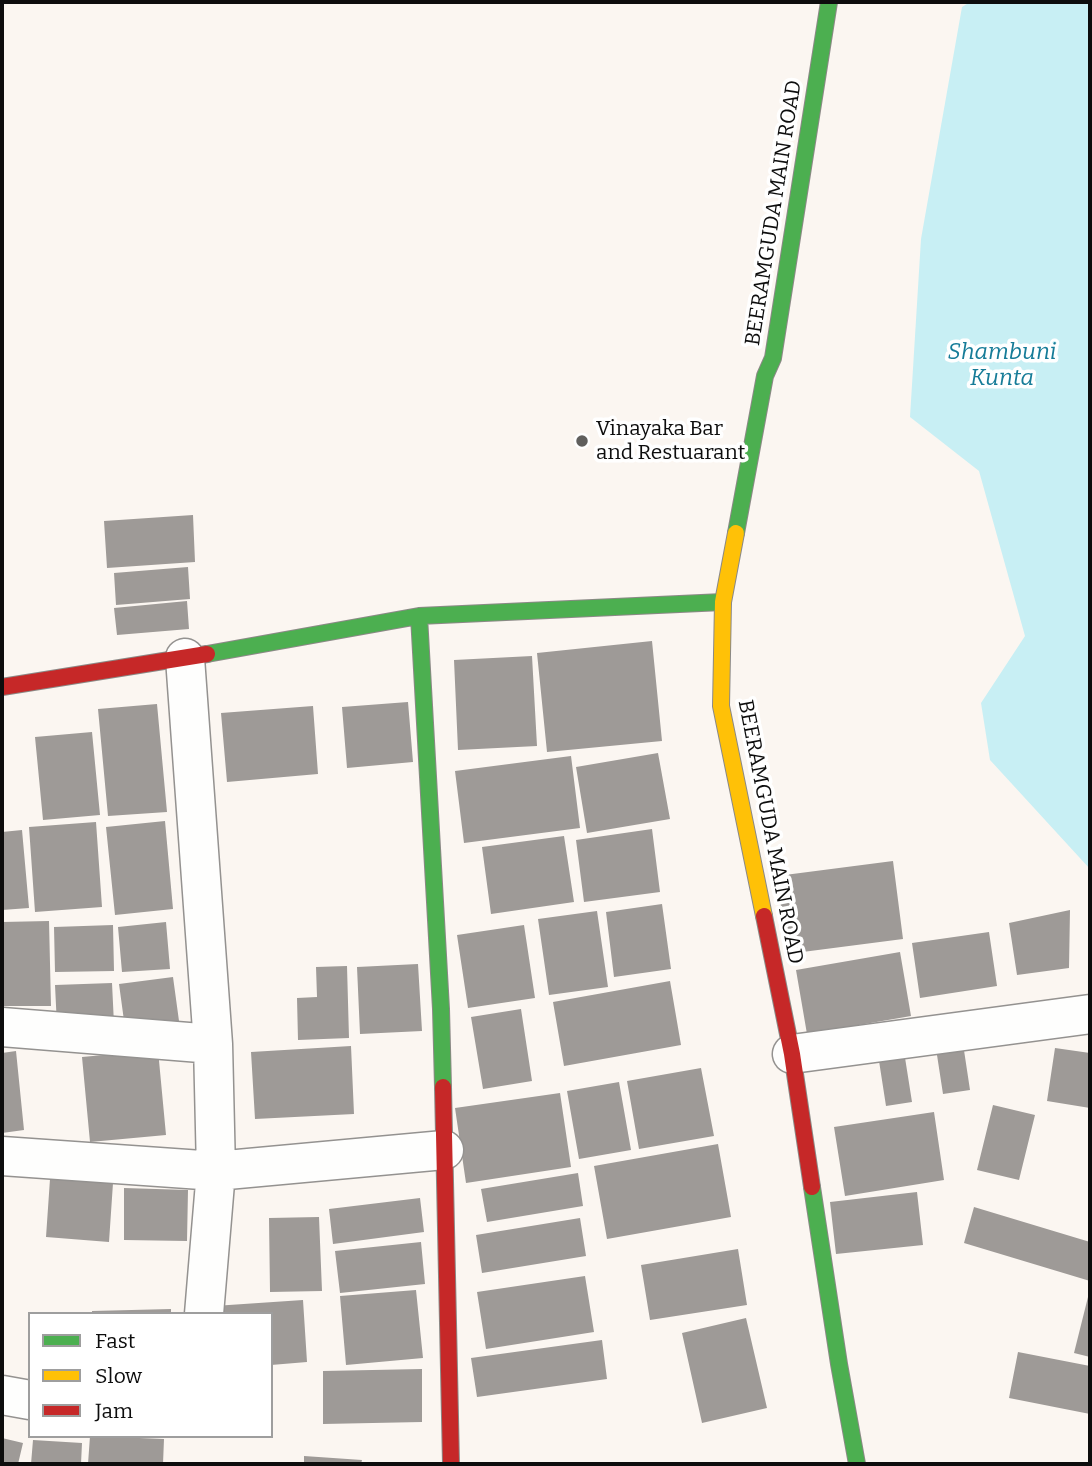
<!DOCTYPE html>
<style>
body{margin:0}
#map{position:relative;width:1092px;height:1466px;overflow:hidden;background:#fbf6f1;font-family:Bitter,serif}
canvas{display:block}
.frame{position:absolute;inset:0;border:4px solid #0d0d0d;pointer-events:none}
.legend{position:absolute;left:28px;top:1312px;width:245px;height:126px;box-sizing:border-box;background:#fff;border:2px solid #9e9e9e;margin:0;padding:9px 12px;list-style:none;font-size:21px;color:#0d0d0d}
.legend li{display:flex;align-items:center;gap:14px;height:35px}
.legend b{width:35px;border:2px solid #9e9e9e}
</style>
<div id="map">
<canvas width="1092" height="1466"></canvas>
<div class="frame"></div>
<ul class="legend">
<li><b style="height:9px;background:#4caf50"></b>Fast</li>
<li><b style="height:9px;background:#ffc107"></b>Slow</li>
<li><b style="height:9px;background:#c62828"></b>Jam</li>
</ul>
</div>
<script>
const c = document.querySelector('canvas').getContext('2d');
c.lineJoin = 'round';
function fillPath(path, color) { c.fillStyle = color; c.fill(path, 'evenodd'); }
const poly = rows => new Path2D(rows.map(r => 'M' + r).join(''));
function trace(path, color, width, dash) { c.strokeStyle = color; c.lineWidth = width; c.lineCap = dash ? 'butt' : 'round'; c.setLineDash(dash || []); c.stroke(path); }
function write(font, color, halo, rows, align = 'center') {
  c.font = font + ' Bitter,serif'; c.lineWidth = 7; c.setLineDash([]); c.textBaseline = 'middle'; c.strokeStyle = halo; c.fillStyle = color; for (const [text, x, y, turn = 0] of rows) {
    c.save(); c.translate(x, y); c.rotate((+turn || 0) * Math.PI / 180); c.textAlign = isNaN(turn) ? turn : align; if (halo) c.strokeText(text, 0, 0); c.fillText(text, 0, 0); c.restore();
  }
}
fillPath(poly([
 [970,2,1090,2,1090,869,990,760,981,703,1025,636,979,471,910,417,921,239,962,7]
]), '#c8eff4');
fillPath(poly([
 [193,515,195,562,107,568,104,521],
 [188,567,190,599,116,605,114,573],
 [187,601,189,629,117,635,114,608],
 [652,641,662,741,547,752,537,653],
 [532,656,537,746,458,750,454,660],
 [408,702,413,762,347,768,342,707],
 [157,704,167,812,108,816,98,709],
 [313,706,318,774,227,782,221,713],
 [92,732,100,815,43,820,35,737],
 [658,753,670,819,587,833,576,767],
 [571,756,580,828,464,843,455,771],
 [165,821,173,909,115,915,106,827],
 [96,822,102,907,35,912,29,827],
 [652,829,660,892,584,902,576,840],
 [22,830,29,908,2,910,2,832],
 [564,836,574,902,491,914,482,847],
 [893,861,903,939,787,954,777,876],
 [662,904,671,969,614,977,606,912],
 [1070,910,1069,968,1017,975,1009,923],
 [597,911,608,987,549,995,538,919],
 [49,921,51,1006,2,1006,2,922],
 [166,922,170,969,122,972,118,927],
 [113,925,114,971,55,972,54,927],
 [524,925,535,998,468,1008,457,935],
 [989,932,997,986,920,998,912,943],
 [900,952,911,1016,807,1034,796,970],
 [418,964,422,1031,360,1034,357,967],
 [347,966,349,1038,298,1040,297,998,317,997,316,967],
 [173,977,179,1021,125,1028,119,984],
 [670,981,681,1045,564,1066,553,1002],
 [112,983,114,1024,57,1026,55,985],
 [521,1009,532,1081,483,1089,471,1017],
 [962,1037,970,1090,943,1094,935,1042],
 [903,1045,912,1102,886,1106,877,1048],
 [351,1046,354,1114,255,1119,251,1052],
 [1055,1048,1090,1053,1090,1108,1047,1101],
 [158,1050,166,1135,90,1142,82,1057],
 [16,1051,24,1130,2,1133,2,1053],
 [701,1068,714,1136,639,1149,627,1081],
 [619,1082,631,1150,579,1159,567,1091],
 [560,1093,571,1167,466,1183,455,1108],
 [993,1105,1035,1115,1019,1180,977,1170],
 [934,1112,944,1180,845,1196,834,1127],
 [718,1144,731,1217,607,1239,594,1166],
 [578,1173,583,1206,487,1222,481,1189],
 [50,1179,113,1183,109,1242,46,1237],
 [124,1188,188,1190,187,1241,124,1240],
 [917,1192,923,1245,836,1254,830,1202],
 [420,1198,424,1232,333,1244,329,1209],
 [974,1207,1090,1242,1090,1281,964,1243],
 [319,1217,322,1291,270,1292,269,1218],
 [580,1218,586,1256,482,1273,476,1235],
 [421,1242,425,1284,340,1293,335,1251],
 [738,1249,747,1305,650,1320,641,1265],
 [585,1276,594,1332,486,1349,477,1292],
 [416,1290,423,1358,346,1365,340,1296],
 [1089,1293,1090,1293,1090,1357,1074,1353],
 [303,1300,307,1362,271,1365,271,1314,215,1314,214,1306],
 [171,1309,171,1314,92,1314,92,1311],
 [746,1318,767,1408,702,1423,682,1333],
 [602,1340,607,1379,477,1397,471,1358],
 [1018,1352,1090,1366,1090,1414,1009,1398],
 [422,1369,422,1422,323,1424,323,1371],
 [90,1436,164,1439,163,1464,88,1464],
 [2,1438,23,1443,18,1464,2,1464],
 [33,1440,82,1443,81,1464,31,1464],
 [304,1456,362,1460,361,1464,304,1464]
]), '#9e9a97');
const street = poly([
 [185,658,213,1044,216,1171,204,1314],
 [2,1027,213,1044],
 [792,1054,1090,1014],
 [2,1156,216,1171,444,1150],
 [2,1395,30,1400]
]);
const fast = poly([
 [736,533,765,376,773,358,829,2],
 [419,616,441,1009,443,1087],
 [207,654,419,616,723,602],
 [812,1187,839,1364,857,1464]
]);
const slow = poly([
 [736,533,723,602,721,706,764,916]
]);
const jam = poly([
 [2,687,207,654],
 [764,916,792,1054,812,1187],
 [443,1087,451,1464]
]);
trace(street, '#949290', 41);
trace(fast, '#8b8986', 18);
trace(slow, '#8b8986', 18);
trace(jam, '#8b8986', 18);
trace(street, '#fefefd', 38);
trace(fast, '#4caf50', 16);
trace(slow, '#ffc107', 16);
trace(jam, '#c62828', 16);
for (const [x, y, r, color] of [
 [582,441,7,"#605f5d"]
]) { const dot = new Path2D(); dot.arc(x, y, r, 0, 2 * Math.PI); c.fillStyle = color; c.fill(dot); trace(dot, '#fff', 2.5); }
write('21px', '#0d0d0d', '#fff', [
 ["BEERAMGUDA MAIN ROAD",774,213,-81],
 ["BEERAMGUDA MAIN ROAD",770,832,79]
]);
write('21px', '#0d0d0d', '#fff', [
 ["Vinayaka Bar",596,429],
 ["and Restuarant",596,453]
], 'left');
write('italic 23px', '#167c98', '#fff', [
 ["Shambuni",1002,353],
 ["Kunta",1002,379]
]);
</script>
